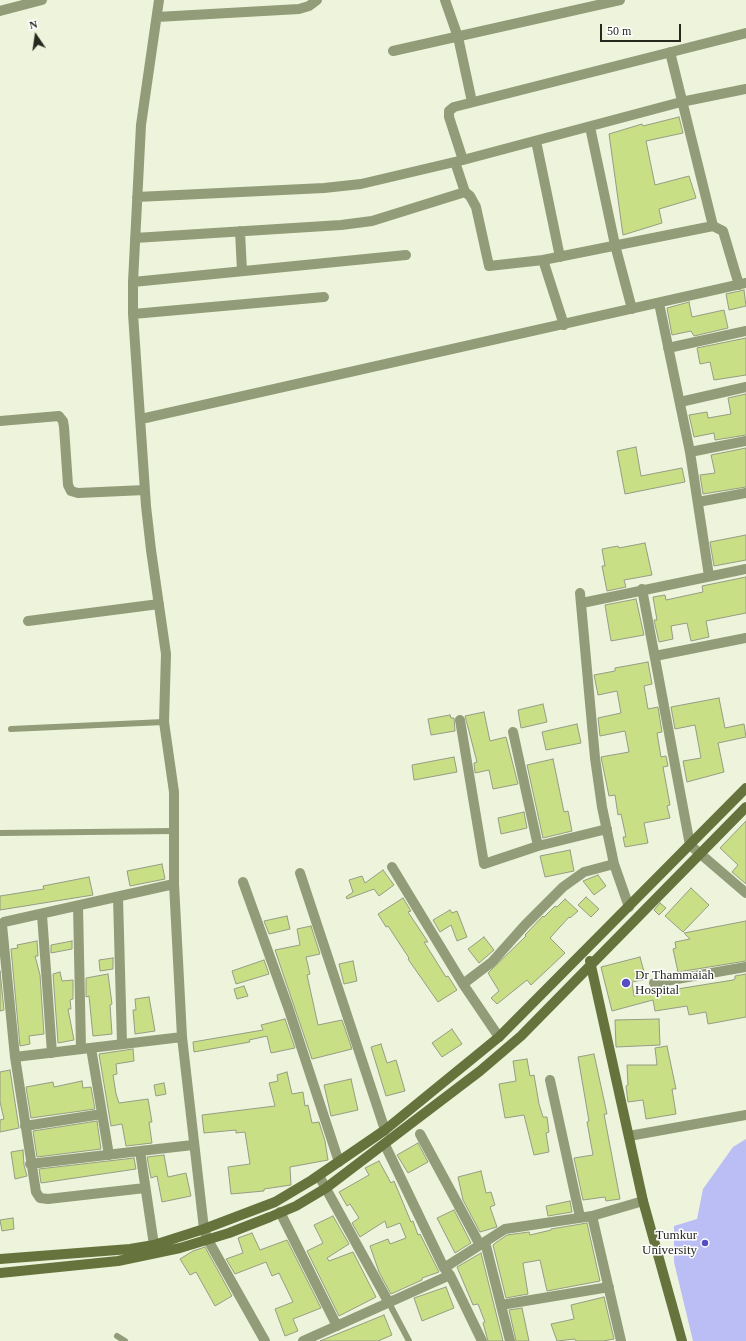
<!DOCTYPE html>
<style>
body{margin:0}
#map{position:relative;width:746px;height:1341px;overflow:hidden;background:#edf4db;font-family:"Times New Roman",serif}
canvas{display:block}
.north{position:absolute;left:16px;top:16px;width:40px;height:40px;-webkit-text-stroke:3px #fff;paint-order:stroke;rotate:347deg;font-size:11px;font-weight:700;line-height:16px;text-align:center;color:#272920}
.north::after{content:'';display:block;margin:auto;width:14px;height:18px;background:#272920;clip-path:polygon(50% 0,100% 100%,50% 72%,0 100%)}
.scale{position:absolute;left:600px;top:24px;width:81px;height:18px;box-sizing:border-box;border:2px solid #272920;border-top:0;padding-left:5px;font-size:12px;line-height:14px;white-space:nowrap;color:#272920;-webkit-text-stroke:3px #fff;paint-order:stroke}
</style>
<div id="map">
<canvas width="746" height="1341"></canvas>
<div class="north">N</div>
<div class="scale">50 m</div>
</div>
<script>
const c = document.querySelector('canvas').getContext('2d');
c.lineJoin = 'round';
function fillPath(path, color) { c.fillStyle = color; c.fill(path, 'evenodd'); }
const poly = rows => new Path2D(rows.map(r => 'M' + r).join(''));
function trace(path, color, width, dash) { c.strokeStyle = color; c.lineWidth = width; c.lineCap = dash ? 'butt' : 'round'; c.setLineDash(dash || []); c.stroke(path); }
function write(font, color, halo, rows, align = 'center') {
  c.font = font + ' "Times New Roman",serif'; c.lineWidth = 3; c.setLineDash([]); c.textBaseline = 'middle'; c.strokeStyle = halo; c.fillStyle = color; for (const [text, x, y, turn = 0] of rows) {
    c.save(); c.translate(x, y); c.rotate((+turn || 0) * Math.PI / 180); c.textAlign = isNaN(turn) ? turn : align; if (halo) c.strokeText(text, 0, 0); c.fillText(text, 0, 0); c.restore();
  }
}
fillPath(poly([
 [746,1139,746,1341,693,1341,674,1262,674,1226,697,1219,703,1189,733,1147]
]), '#babef5');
const building = poly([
 [679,117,683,133,646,141,655,185,689,176,696,198,659,209,662,223,623,235,609,134,642,124,643,126,679,117],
 [744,290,746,306,729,310,726,294,744,290],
 [689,302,692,317,724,310,728,328,694,336,691,331,672,335,667,308,689,302],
 [746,338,746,375,714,380,710,362,700,364,697,348,746,338],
 [746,394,746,435,715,440,714,433,694,437,689,415,707,412,708,418,731,414,728,398,746,394],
 [636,447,641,476,682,468,685,482,625,494,617,451,636,447],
 [746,448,746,487,703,494,700,475,715,473,711,455,746,448],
 [746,535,746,560,714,566,710,542,746,535],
 [645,543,652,575,624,580,626,587,607,591,602,566,605,566,602,549,618,546,619,548,645,543],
 [746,577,746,613,706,621,709,637,691,641,687,623,671,626,673,639,659,642,654,620,657,620,653,597,665,595,666,600,689,595,703,592,702,586,746,577],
 [636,599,644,635,611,641,605,605,636,599],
 [648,662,652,684,644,686,648,709,658,707,662,732,657,733,661,757,666,756,668,766,663,767,670,805,667,806,670,818,644,823,648,843,625,847,623,837,626,837,621,814,618,815,615,795,609,796,601,757,629,752,625,731,600,736,598,718,621,713,617,691,598,695,594,675,615,671,615,668,648,662],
 [719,698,725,728,744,724,746,737,718,743,724,772,687,782,683,761,701,758,695,725,675,729,671,707,719,698],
 [543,704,547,722,521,728,518,710,543,704],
 [484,712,490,741,506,737,518,784,493,789,489,770,475,773,474,763,477,762,465,716,484,712],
 [450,715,451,718,454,718,455,731,431,735,428,719,450,715],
 [577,724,581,743,546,750,542,732,577,724],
 [454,757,457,772,414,780,412,765,454,757],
 [553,759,564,812,568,811,572,831,543,838,527,765,553,759],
 [524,812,527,828,501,834,498,818,524,812],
 [746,821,746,884,732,872,738,865,720,848,746,821],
 [570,850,574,871,545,877,540,856,570,850],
 [162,864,165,879,130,886,127,871,162,864],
 [383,870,394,885,379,896,374,889,347,899,346,897,353,892,349,880,362,876,365,883,383,870],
 [598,875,606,886,594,895,583,881,598,875],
 [89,877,93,895,0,910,0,896,44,889,43,886,89,877],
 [691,888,709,905,683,932,665,916,691,888],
 [586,897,599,909,591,917,578,905,586,897],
 [403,898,411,911,408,912,428,942,424,942,446,977,448,976,457,990,438,1002,408,959,409,958,388,926,386,927,378,914,403,898],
 [565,899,578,911,570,918,569,917,550,938,565,953,531,985,527,980,497,1004,491,998,499,991,488,973,526,936,525,935,543,916,544,917,555,906,557,907,565,899],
 [660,903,666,908,659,915,654,910,660,903],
 [450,910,452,913,457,911,467,937,457,941,451,925,440,932,433,920,450,910],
 [287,916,290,929,269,934,264,921,287,916],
 [746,921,746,961,678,972,673,949,676,948,675,942,690,939,684,933,746,921],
 [311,926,320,954,306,957,310,974,307,975,318,1025,342,1020,352,1049,312,1059,275,950,300,945,297,929,311,926],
 [484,937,494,950,479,963,468,949,484,937],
 [37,941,38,956,35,956,40,975,44,1034,29,1036,30,1044,20,1046,11,949,18,948,17,945,37,941],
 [72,941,72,949,51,953,51,945,72,941],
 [640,957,646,979,632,982,634,996,733,980,735,979,735,976,746,974,746,1017,708,1024,706,1012,689,1015,687,1006,655,1011,653,1000,612,1011,601,967,640,957],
 [113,958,113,969,100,971,99,960,113,958],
 [264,960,269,974,236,984,232,971,264,960],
 [353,961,357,981,344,984,339,964,353,961],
 [0,971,4,1010,0,1011,0,971],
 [60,972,62,981,73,980,73,999,70,1000,71,1009,68,1009,74,1040,58,1043,53,974,60,972],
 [108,974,112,1004,110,1005,112,1034,93,1036,89,996,86,997,86,978,108,974],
 [244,986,248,996,237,999,234,989,244,986],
 [149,997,155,1031,135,1034,133,1010,136,1010,135,999,149,997],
 [285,1019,295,1048,271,1053,267,1036,249,1040,250,1042,194,1052,193,1042,263,1030,261,1025,285,1019],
 [659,1019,660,1045,616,1047,615,1020,659,1019],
 [452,1029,462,1044,442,1057,432,1043,452,1029],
 [381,1044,387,1063,396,1060,405,1091,386,1096,371,1047,381,1044],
 [667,1046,676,1089,672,1089,676,1114,646,1119,643,1100,628,1102,626,1086,628,1085,627,1065,657,1065,655,1048,667,1046],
 [133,1049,134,1061,116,1064,117,1074,113,1075,116,1094,119,1103,148,1099,152,1122,149,1122,152,1143,126,1146,122,1124,111,1126,99,1054,133,1049],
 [594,1054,607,1114,604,1114,620,1199,606,1201,605,1197,583,1200,574,1158,593,1155,587,1122,589,1121,578,1057,594,1054],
 [527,1059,530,1076,534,1075,539,1104,543,1117,547,1117,549,1132,546,1133,549,1152,534,1155,524,1115,505,1118,499,1084,516,1081,513,1061,527,1059],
 [10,1070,19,1128,0,1132,0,1120,4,1119,0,1102,0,1072,10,1070],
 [287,1072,292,1094,303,1092,305,1106,308,1105,312,1123,319,1122,325,1141,328,1160,290,1167,291,1185,264,1189,264,1191,231,1194,228,1167,250,1164,245,1132,236,1133,236,1130,204,1133,202,1115,275,1106,269,1083,278,1081,277,1075,287,1072],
 [351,1079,358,1110,331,1116,324,1085,351,1079],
 [82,1081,83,1088,91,1087,95,1109,31,1118,26,1087,53,1082,54,1087,82,1081],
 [164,1083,166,1094,156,1096,154,1085,164,1083],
 [97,1121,101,1149,37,1157,33,1131,97,1121],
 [418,1143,428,1162,408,1173,397,1155,418,1143],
 [23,1150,24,1165,27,1176,15,1179,11,1152,23,1150],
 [164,1155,168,1177,186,1173,191,1196,162,1202,157,1176,151,1178,147,1157,164,1155],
 [134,1158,136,1169,41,1183,39,1169,134,1158],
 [379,1161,391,1183,394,1181,411,1222,413,1221,418,1235,420,1234,439,1272,422,1278,422,1280,391,1294,379,1272,370,1246,388,1239,390,1244,406,1238,400,1223,387,1228,385,1221,360,1237,352,1223,359,1218,350,1204,347,1206,339,1192,369,1175,365,1168,379,1161],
 [481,1171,486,1193,491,1192,495,1205,490,1207,497,1227,480,1232,463,1200,458,1177,481,1171],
 [570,1201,572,1212,548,1216,546,1206,570,1201],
 [454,1210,471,1243,455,1253,437,1218,454,1210],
 [333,1216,349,1244,327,1258,329,1261,353,1252,376,1297,339,1316,307,1251,323,1243,314,1225,333,1216],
 [13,1218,14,1229,2,1231,0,1220,13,1218],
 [587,1223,600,1281,547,1291,540,1260,523,1263,528,1294,506,1298,493,1245,494,1244,507,1235,529,1232,530,1235,551,1230,551,1229,587,1223],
 [252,1233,260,1250,287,1240,321,1308,293,1319,298,1331,285,1336,275,1309,293,1302,279,1273,272,1276,266,1262,235,1274,226,1259,243,1253,238,1238,252,1233],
 [205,1247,232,1296,215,1306,196,1272,190,1275,180,1259,193,1251,205,1247],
 [481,1253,503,1341,488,1341,483,1323,485,1322,478,1304,473,1305,457,1267,481,1253],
 [446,1287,454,1308,422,1321,414,1298,446,1287],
 [604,1297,614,1339,603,1341,576,1341,575,1339,557,1341,551,1324,574,1319,571,1305,604,1297],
 [522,1308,529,1341,516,1341,509,1310,522,1308],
 [384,1315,392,1335,378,1341,320,1341,384,1315]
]);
fillPath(building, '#c8df85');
trace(building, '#959c85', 1);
trace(poly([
 [11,729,164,722],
 [0,833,175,831],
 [389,1303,409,1341],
 [117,1336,125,1341]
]), '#929c78', 6);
trace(poly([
 [159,0,141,125,133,282,133,314,146,506,151,550,166,654,164,722,174,792,174,884,182,1037,204,1229,208,1240,265,1341],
 [445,0,458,37,472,102],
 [0,11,42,0],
 [157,17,299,9,309,6,317,0],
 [393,51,620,0],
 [670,52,713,226],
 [590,127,615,245,632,309],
 [536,141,560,257],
 [463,160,449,117,449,111,454,107,746,33],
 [465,192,470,196,476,207,489,266,543,260,564,325],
 [137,197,324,188,361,184,463,160,681,102,746,89],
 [240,231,242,271],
 [135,238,341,225,372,221,465,192,455,162],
 [543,260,713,226,723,231,739,285],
 [133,282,406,255],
 [659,303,690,452,709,576],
 [133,314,324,297],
 [668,348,746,331],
 [680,402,746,387],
 [141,419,746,283],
 [0,421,59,416,63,421,64,427,68,485,71,491,78,493,145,490],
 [690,452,746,441],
 [698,502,746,493],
 [642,589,690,845,746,893],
 [580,593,595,758,602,807,614,864],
 [582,603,746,569],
 [28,621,159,604],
 [655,656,746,638],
 [460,720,484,864,538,846,607,829],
 [513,732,538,846],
 [392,867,463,984,499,1037],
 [300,873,385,1130],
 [243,882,288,1007,339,1162],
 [118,897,122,1044],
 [78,906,81,1049],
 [42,915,52,1053],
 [654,983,746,967],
 [463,984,492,962,525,925,563,887,584,872,614,864,629,907],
 [91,1048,109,1155],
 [15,1057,182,1037],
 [550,1080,580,1217],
 [25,1126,102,1114],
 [420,1134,480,1245],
 [629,1136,746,1115],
 [385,1145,444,1268,450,1275,482,1341],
 [30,1164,140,1151],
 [319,1176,389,1303],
 [145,1188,48,1199,40,1198,36,1192,15,1057,2,925,4,922,174,884],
 [280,1212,337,1326],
 [592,1216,621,1341],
 [485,1242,510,1341],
 [154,1245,140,1151,193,1145],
 [444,1268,505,1229,592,1216,643,1201],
 [501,1305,609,1287],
 [303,1341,450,1275]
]), '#929c78', 10);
trace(poly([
 [590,961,643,1201,682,1341],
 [0,1259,130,1249,154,1245,204,1229,275,1202,312,1180,385,1130,499,1037,746,788],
 [0,1273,118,1261,180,1248,229,1233,270,1217,296,1206,326,1188,480,1071,521,1036,746,807]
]), '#66733d', 10);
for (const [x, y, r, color] of [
 [626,983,5,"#564dc4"],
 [705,1243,4,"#564dc4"]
]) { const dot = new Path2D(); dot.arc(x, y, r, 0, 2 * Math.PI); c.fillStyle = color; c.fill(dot); trace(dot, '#fff', 1.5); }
write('13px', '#272920', '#fff', [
 ["Dr Thammaiah",635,976],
 ["Hospital",635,991],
 ["Tumkur",697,1236,"right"],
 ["University",697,1251,"right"]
], 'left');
</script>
